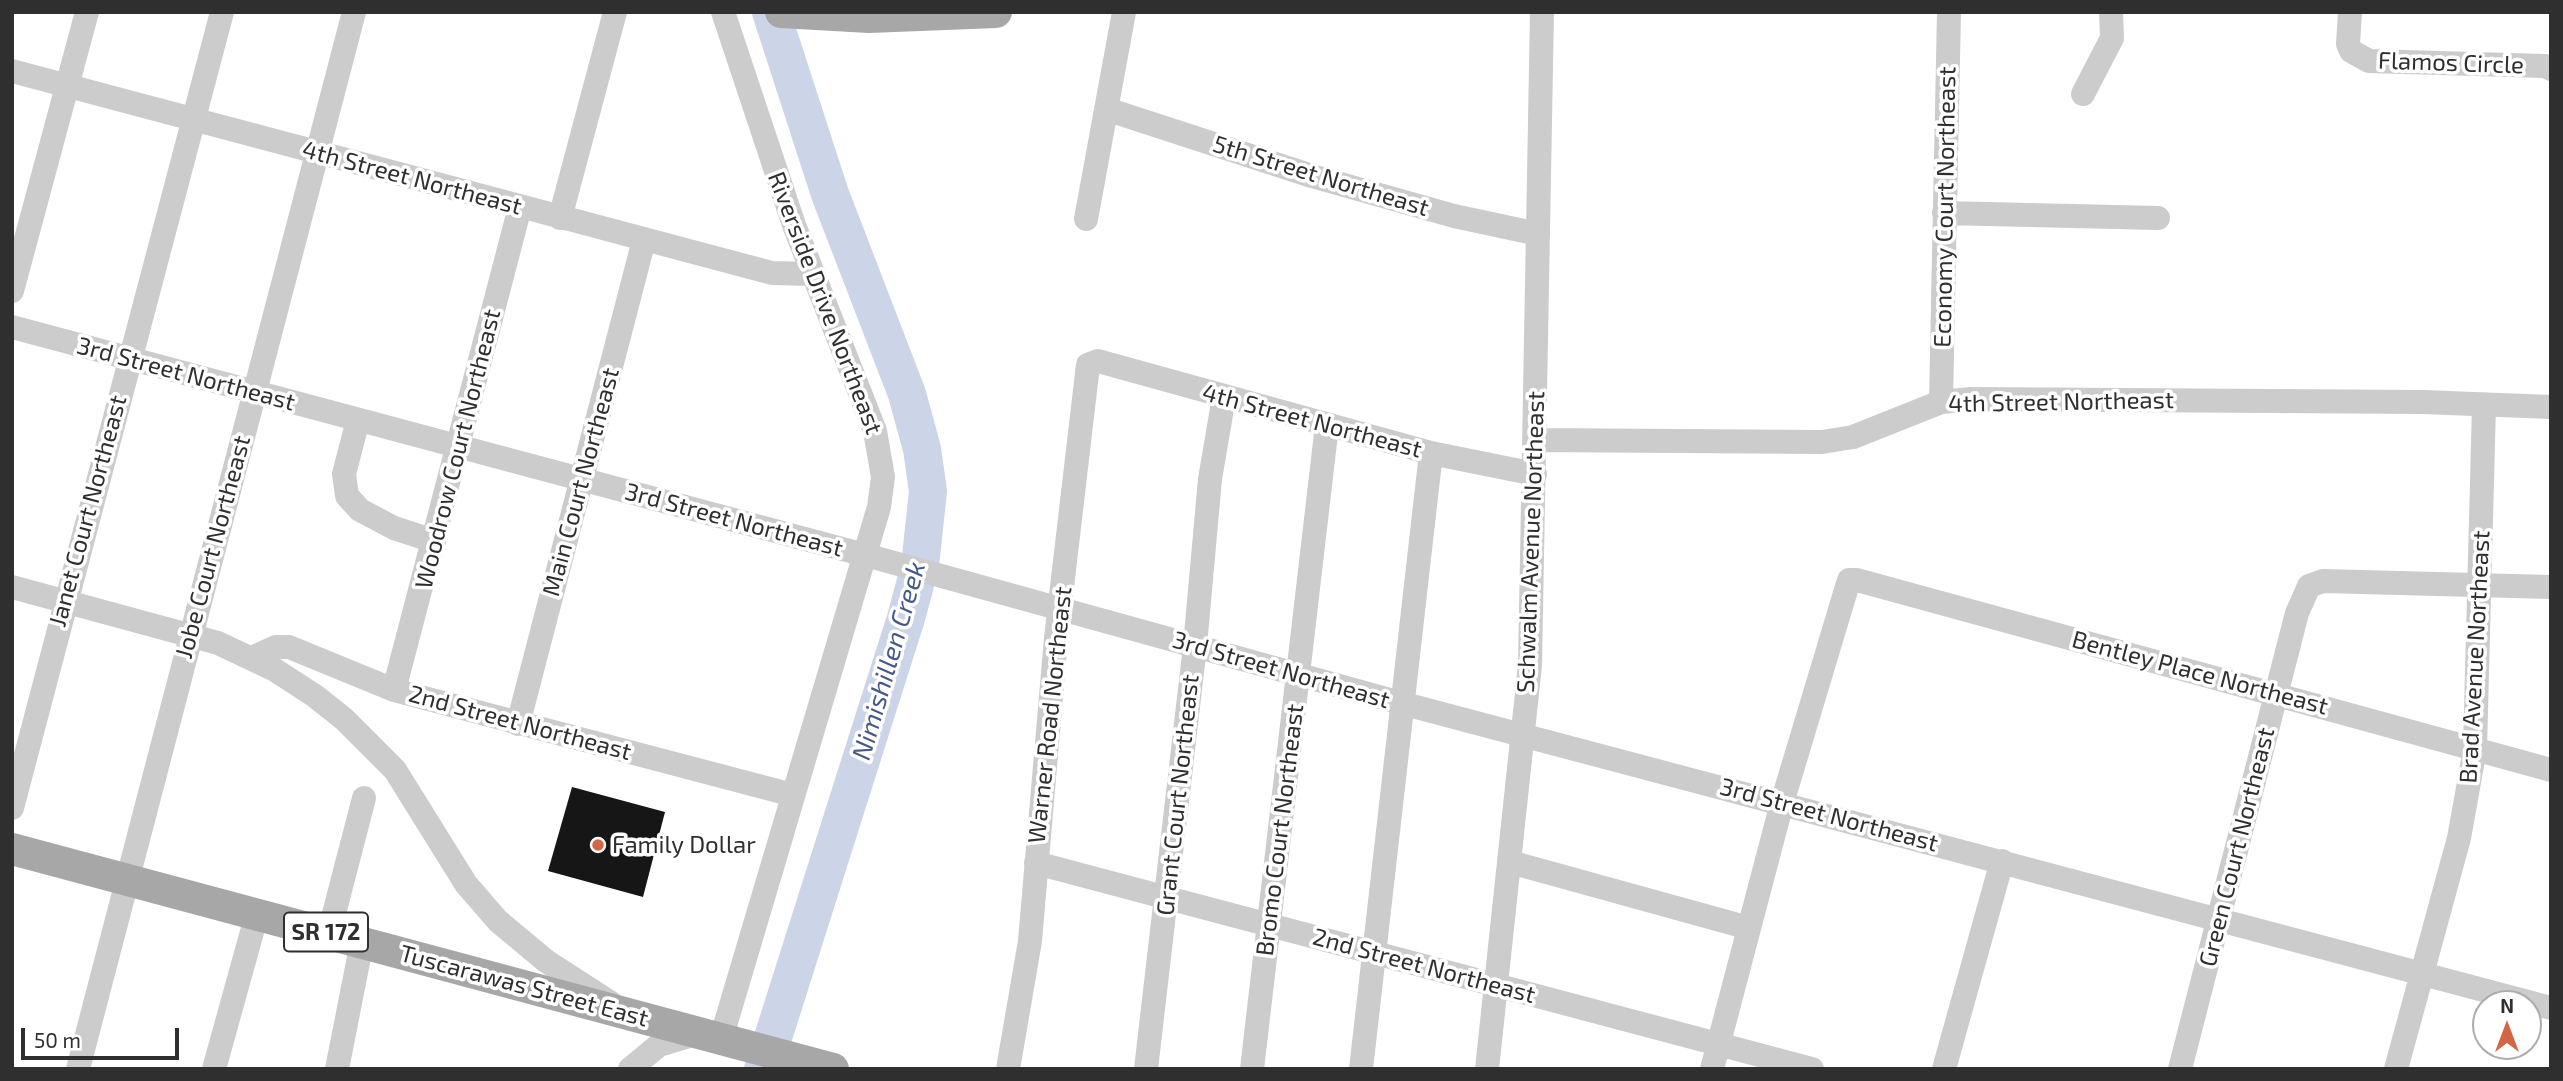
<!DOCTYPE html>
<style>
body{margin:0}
#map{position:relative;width:2563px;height:1081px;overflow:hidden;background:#fff;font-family:"Exo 2",sans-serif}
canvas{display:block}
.frame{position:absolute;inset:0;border:14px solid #2f2f2f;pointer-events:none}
.north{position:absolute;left:2472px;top:990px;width:70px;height:70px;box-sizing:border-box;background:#fff;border:2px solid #acacac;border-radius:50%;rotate:0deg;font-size:19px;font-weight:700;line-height:28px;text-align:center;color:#2f2f2f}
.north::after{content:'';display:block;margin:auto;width:24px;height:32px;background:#d36644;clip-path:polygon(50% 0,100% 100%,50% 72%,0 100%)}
.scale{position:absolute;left:21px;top:1028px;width:158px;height:32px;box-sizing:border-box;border:4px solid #2f2f2f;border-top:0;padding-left:9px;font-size:21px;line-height:24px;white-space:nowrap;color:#2f2f2f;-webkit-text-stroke:5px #fff;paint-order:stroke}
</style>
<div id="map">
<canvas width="2563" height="1081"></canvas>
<div class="frame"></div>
<div class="north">N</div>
<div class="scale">50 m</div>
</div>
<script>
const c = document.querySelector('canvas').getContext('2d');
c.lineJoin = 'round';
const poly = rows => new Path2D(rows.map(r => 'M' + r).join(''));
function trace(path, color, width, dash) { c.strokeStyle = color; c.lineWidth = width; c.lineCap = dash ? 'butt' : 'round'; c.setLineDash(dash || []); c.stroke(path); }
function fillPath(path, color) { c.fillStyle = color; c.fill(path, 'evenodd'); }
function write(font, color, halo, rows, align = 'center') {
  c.font = font + ' "Exo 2",sans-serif'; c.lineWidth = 7; c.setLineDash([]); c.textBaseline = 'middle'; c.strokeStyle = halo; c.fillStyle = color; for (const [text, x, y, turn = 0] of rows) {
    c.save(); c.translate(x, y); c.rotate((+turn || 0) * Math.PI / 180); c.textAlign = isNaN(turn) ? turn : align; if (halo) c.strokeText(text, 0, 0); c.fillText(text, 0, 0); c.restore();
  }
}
trace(poly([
 [763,1069,906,618,920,566,928,491,922,449,907,394,830,194,771,12]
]), '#ccd5e8', 38);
fillPath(poly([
 [572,787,665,812,643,897,548,871]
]), '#161616');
trace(poly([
 [2350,12,2348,44,2351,51,2369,61,2545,66,2551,69],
 [12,71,772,273,814,274],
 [2083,94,2112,38,2111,12],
 [1106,109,1312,176,1454,216,1538,234],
 [1944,213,2158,218],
 [560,218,615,12],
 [1086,219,1124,12],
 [12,291,87,12],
 [12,327,880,559,1401,703,2551,1008],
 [1941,402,1949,12],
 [358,420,344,474,347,496,360,510,394,528,434,541],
 [1535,440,1822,442,1853,437,1941,402,1971,399,2423,402,2551,407],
 [12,587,218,643,275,670,315,696,344,719,395,770,466,884,498,921,546,961,611,1003],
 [252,658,276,647,289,647,394,690,793,795],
 [394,690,520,207],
 [518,724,644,240],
 [12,808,222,12],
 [1510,862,1749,928],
 [1036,863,1812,1069],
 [329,933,364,798],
 [721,1039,879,507,883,477,875,431,794,225,723,12],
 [78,1069,354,12],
 [214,1069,257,914],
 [337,1069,362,942],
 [630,1069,659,1045,699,1033],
 [1008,1069,1030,941,1056,638,1088,365,1098,361,1431,453,1535,474],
 [1146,1069,1195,646,1210,479,1224,397],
 [1252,1069,1327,425],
 [1361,1069,1431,453],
 [1487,1069,1530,665,1542,12],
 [1712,1069,1782,803,1849,580,1857,580,2551,770],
 [1944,1069,2002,861],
 [2180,1069,2297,613,2309,586,2323,581,2551,587],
 [2396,1069,2459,838,2475,749,2484,405]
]), '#ccc', 24);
trace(poly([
 [781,12,869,17,996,12],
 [12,849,833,1069]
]), '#a7a7a7', 32);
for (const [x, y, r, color] of [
 [598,845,7,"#d36644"]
]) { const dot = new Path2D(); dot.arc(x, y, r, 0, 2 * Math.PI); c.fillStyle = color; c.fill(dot); trace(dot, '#fff', 2.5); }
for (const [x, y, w] of [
 [326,932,84]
]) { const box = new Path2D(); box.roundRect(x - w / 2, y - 19.5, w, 39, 5); c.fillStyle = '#fff'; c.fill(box); trace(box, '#2f2f2f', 2); }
write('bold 23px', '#2f2f2f', null, [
 ["SR 172",326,932]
]);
write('24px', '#2f2f2f', '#fff', [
 ["Flamos Circle",2451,63,2],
 ["5th Street Northeast",1321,176,17],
 ["4th Street Northeast",412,178,15],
 ["Economy Court Northeast",1945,207,-89],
 ["Riverside Drive Northeast",825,303,69],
 ["3rd Street Northeast",186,374,15],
 ["4th Street Northeast",2061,402,-1],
 ["4th Street Northeast",1312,421,15],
 ["Woodrow Court Northeast",458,449,-76],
 ["Main Court Northeast",581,482,-75],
 ["Janet Court Northeast",88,511,-75],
 ["3rd Street Northeast",734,520,15],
 ["Schwalm Avenue Northeast",1531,542,-88],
 ["Jobe Court Northeast",213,547,-75],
 ["Brad Avenue Northeast",2475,657,-87],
 ["3rd Street Northeast",1281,670,16],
 ["Bentley Place Northeast",2200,673,15],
 ["Warner Road Northeast",1050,715,-84],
 ["2nd Street Northeast",520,723,15],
 ["Grant Court Northeast",1178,795,-84],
 ["3rd Street Northeast",1829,815,15],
 ["Bromo Court Northeast",1280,830,-83],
 ["Green Court Northeast",2237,847,-76],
 ["2nd Street Northeast",1424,966,15],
 ["Tuscarawas Street East",524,986,15]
]);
write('24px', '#2f2f2f', '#fff', [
 ["Family Dollar",612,845]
], 'left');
write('italic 26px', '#455989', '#fff', [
 ["Nimishillen Creek",889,661,-74]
]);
</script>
